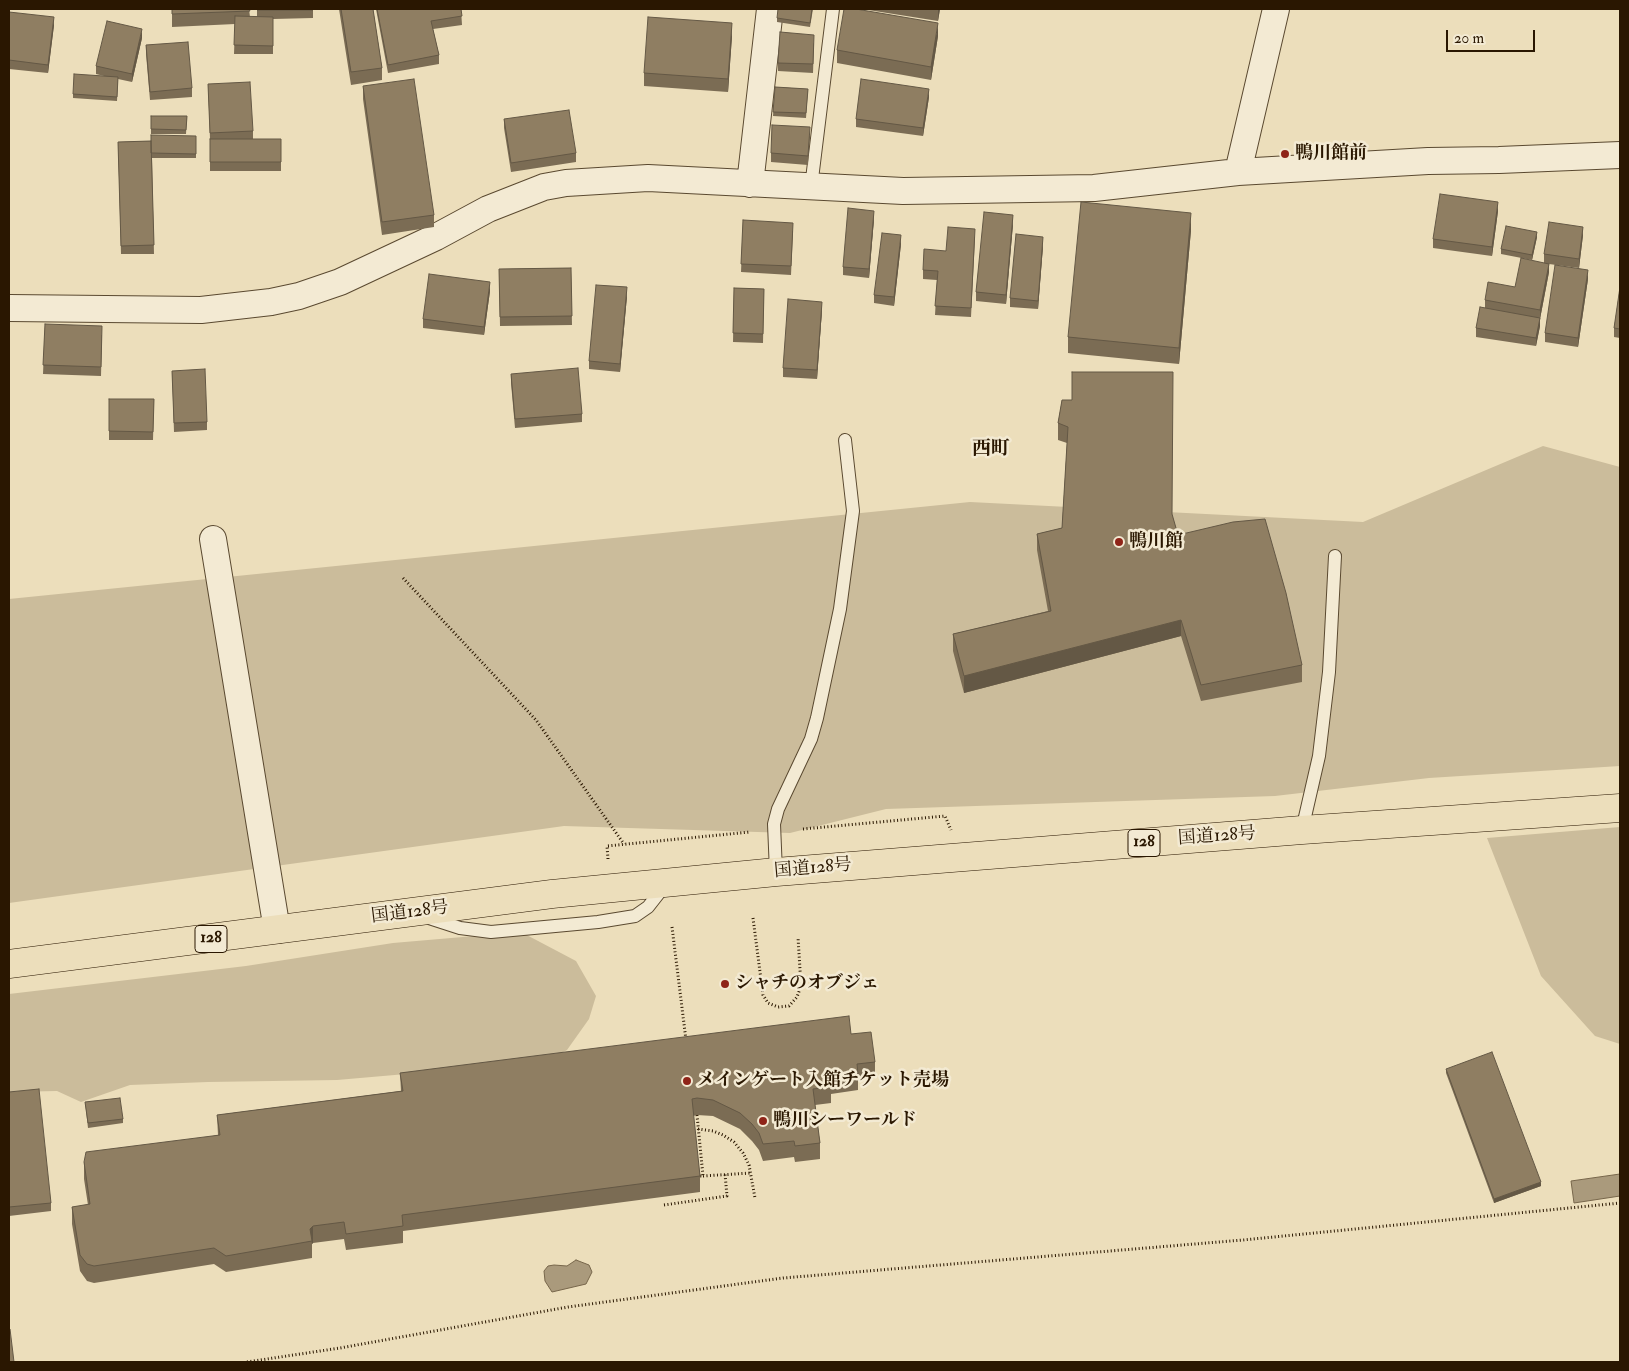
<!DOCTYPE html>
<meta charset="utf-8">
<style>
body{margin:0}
#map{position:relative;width:1629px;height:1371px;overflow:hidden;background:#ecdebb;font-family:"IM FELL Double Pica",serif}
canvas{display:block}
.frame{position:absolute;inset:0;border:10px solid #2a1701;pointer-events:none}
.scale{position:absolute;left:1446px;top:30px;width:89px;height:22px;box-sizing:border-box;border:2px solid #2a1701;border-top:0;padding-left:6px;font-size:15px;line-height:18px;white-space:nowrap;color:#2a1701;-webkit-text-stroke:4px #f3ead3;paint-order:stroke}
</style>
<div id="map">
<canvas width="1629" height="1371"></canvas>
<div class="frame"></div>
<div class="scale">20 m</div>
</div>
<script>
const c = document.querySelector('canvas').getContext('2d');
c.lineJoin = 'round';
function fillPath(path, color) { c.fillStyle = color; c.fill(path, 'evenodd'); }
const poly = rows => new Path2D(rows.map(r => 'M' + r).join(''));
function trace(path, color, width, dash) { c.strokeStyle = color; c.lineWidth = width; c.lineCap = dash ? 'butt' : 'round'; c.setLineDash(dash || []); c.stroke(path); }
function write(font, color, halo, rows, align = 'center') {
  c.font = font + ' "IM FELL Double Pica","Noto Serif JP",serif'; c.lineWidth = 5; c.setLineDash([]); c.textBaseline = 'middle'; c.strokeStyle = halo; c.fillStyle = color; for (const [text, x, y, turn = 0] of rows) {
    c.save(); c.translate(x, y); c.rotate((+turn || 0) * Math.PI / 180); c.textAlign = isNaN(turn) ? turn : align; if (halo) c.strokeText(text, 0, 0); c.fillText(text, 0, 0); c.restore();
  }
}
fillPath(poly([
 [1543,446,1620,467,1620,766,1429,778,1275,796,886,809,790,833,564,826,9,903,9,599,970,502,1363,522],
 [1620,827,1620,1044,1595,1036,1541,976,1487,838],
 [521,932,576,961,596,996,589,1019,567,1050,544,1062,337,1080,208,1082,130,1085,81,1102,57,1091,9,1092,9,994,246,966,393,943]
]), '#cbbc9b');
const water = poly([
 [1620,1174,1620,1196,1574,1203,1571,1181,1620,1174],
 [576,1260,589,1265,592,1272,586,1284,552,1292,545,1281,544,1271,548,1266,554,1265,567,1266,576,1260]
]);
fillPath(water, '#aa9a7c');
trace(water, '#77664b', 1);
const lane = poly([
 [811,187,833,9],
 [1302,830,1319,756,1329,672,1335,556],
 [776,872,774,824,778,809,811,739,817,718,840,609,853,511,845,440],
 [423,916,460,928,491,932,598,922,635,916,648,907,666,884]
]);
const street = poly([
 [1238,172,1276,9],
 [750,184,770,9],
 [9,308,201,310,271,302,299,296,340,282,436,237,488,209,544,187,566,183,648,178,903,191,1094,188,1238,172,1428,161,1499,160,1620,155],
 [213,539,277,930]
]);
const highway = poly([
 [9,964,552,894,776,872,1302,830,1620,808]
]);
trace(lane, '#5a4930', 14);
trace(street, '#5a4930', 28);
trace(highway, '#2a1701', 29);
trace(poly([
 [403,578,536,720,624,844],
 [803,829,945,816,951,830],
 [608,859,607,846,750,832],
 [753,918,763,995,768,1003,778,1007,789,1006,797,997,801,986,798,937],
 [672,927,686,1040],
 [697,1115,703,1176,699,1176],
 [698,1129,713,1131,723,1135,734,1142,743,1153,749,1165,755,1198],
 [703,1176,751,1173],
 [664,1205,727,1196,725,1174],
 [247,1362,340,1348,568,1307,783,1278,1243,1240,1620,1203]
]), '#2a1701', 3, [1, 2.5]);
trace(lane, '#f3ead3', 12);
trace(street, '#f3ead3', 26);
trace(highway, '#ecdebb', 28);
fillPath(poly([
 [172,9,249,9,250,17,257,17,257,9,313,9,313,18,273,19,273,54,234,54,235,24,172,27],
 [339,9,373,9,382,68,382,80,351,85],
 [376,9,461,9,462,25,433,29,439,55,439,64,388,73],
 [813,9,810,27,777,22,777,18],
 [862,9,940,9,938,21],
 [9,12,54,25,48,73,9,69],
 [732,36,728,92,644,86,644,73],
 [938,36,931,80,837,63,837,50],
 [142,38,132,82,118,79,117,101,73,98,73,94,104,76,96,74,96,66],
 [814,43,813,73,778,71,778,63],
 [146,45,192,88,192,97,150,100,146,54],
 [208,84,253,131,253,139,281,139,281,171,210,171,210,139],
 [363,86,434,215,434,227,382,235,363,99],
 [775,87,808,89,806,118,773,116],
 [929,97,923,136,856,127,856,119],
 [151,116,187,116,186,134,151,134],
 [504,119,576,153,576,162,511,172,504,128],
 [196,136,196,158,152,158,154,254,121,254,118,142,151,141],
 [810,136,808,165,771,162,771,153],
 [1498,211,1492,256,1433,248,1433,239],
 [874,219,869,278,843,275,843,267],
 [743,220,793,231,791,275,741,272],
 [1013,224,1006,304,976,301,976,292],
 [1191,230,1179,364,1068,353,1068,337],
 [1583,235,1579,268,1549,264,1549,272,1540,319,1540,326,1536,346,1476,337,1476,328,1485,308,1485,300,1515,287,1544,263,1544,254],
 [975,237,971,317,935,315,937,280,923,279,923,270,946,251],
 [1537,237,1532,260,1501,254,1501,249],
 [901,244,894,306,874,303,874,295],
 [1043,246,1038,309,1010,307,1010,298],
 [571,268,572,325,500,326,499,269],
 [1588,279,1578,347,1545,342,1545,333],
 [1620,287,1620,338,1614,337,1614,328],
 [734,288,764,289,763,343,733,342],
 [490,291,484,335,423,328,423,319],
 [627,296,620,372,589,369,589,361],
 [822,310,817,379,783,377,783,368],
 [45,324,102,335,101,376,43,374],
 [172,371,207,422,207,430,174,432],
 [511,374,582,414,582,422,515,428,511,383],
 [109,399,154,399,153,440,109,440],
 [1062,400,1172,515,1178,535,1302,665,1302,682,1201,701,1181,636,964,693,953,651,953,634,1048,611,1037,550,1037,534,1062,528,1067,443,1058,440,1058,423],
 [851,1034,875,1062,875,1078,858,1080,858,1090,831,1094,831,1103,815,1105,820,1143,820,1159,795,1162,794,1157,763,1161,759,1150,752,1141,740,1129,713,1116,697,1115,693,1116,700,1176,700,1192,403,1231,403,1243,346,1250,344,1239,313,1243,312,1244,312,1258,226,1272,214,1264,94,1283,87,1281,80,1271,72,1224,72,1207,88,1205,84,1179,84,1162,218,1135,217,1115,401,1091,400,1073],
 [1446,1069,1541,1186,1494,1203,1446,1073],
 [9,1092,51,1203,51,1211,9,1216],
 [85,1102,123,1119,123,1123,88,1128]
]), '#7b6c54');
fillPath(poly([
 [938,9,940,9,938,21],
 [54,17,54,25,48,73,48,65],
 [732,23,732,36,728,92,728,79],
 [938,23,938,36,931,80,931,67],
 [142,29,142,38,132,82,132,74],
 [929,89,929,97,923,136,923,128],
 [1498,202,1498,211,1492,256,1492,247],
 [874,211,874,219,869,278,869,269],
 [1191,213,1191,230,1179,364,1179,348],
 [1013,215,1013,224,1006,304,1006,295],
 [1583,227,1583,235,1579,268,1579,259],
 [1537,232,1537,237,1532,260,1532,255],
 [901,235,901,244,894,306,894,297],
 [1043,237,1043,246,1038,309,1038,301],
 [1549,264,1549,272,1540,319,1540,310],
 [1588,270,1588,279,1578,347,1578,338],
 [490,282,490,291,484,335,484,327],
 [627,287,627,296,620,372,620,364],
 [822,302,822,310,817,379,817,370],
 [1540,318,1540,326,1536,346,1536,338],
 [1181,620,1181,636,964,693,964,676],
 [1541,1182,1541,1186,1494,1203,1494,1199],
 [313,1226,313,1243,312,1244,310,1229]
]), '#645845');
const building = poly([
 [172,9,249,9,250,11,172,14,172,9],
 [257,9,313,9,313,10,257,10,257,9],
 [341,9,373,9,382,68,351,72,341,9],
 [377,9,461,9,462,16,431,21,439,55,388,65,377,9],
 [778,9,812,9,810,23,777,18,778,9],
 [844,9,856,9,938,23,931,67,837,50,844,9],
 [9,12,54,17,48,65,9,60,9,12],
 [235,16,273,17,273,46,234,45,235,16],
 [648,17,732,23,728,79,644,73,648,17],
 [107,21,142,29,132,74,96,66,107,21],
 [780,32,814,35,813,64,778,63,780,32],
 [188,42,192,88,150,92,146,45,188,42],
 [74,74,118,77,117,97,73,94,74,74],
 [414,79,434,215,382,222,363,86,414,79],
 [861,79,929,89,923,128,856,119,861,79],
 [250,82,253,131,210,133,208,84,250,82],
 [775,87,808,89,806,113,773,112,775,87],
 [569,110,576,153,511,163,504,119,569,110],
 [151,116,187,116,186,130,151,129,151,116],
 [772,125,810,127,808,156,771,153,772,125],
 [151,135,196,136,196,154,151,153,151,135],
 [210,139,281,139,281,162,210,162,210,139],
 [151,141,154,245,121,246,118,142,151,141],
 [1440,194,1498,202,1492,247,1433,239,1440,194],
 [1081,202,1191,213,1179,348,1068,337,1081,202],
 [848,208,874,211,869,269,843,267,848,208],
 [984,212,1013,215,1006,295,976,292,984,212],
 [743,220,793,223,791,266,741,264,743,220],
 [1549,222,1583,227,1579,259,1544,254,1549,222],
 [1506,226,1537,232,1532,255,1501,249,1506,226],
 [948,227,975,229,971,308,935,306,938,271,923,270,924,249,946,251,948,227],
 [882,233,901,235,894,297,874,295,882,233],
 [1016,234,1043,237,1038,301,1010,298,1016,234],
 [1521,258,1549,264,1540,310,1485,300,1488,282,1515,287,1521,258],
 [1555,265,1588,270,1578,338,1545,333,1555,265],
 [571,268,572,316,500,317,499,269,571,268],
 [429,274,490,282,484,327,423,319,429,274],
 [596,285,627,287,620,364,589,361,596,285],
 [1620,287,1620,329,1614,328,1620,287],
 [734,288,764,289,763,334,733,333,734,288],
 [788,299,822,302,817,370,783,368,788,299],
 [1480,307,1540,318,1536,338,1476,328,1480,307],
 [45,324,102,326,101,367,43,365,45,324],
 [578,368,582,414,515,419,511,374,578,368],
 [205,369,207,422,174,423,172,371,205,369],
 [1072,372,1173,372,1172,514,1178,535,1233,522,1265,519,1286,593,1302,665,1201,685,1181,620,964,676,953,634,1051,611,1037,534,1062,528,1068,427,1058,423,1062,400,1072,400,1072,372],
 [109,399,154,399,153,432,109,431,109,399],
 [849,1016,851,1034,871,1032,875,1062,857,1064,858,1074,830,1077,831,1087,813,1089,820,1143,795,1146,794,1141,763,1144,759,1133,752,1124,740,1113,713,1100,697,1098,692,1099,700,1176,402,1215,403,1226,346,1234,344,1222,313,1226,310,1229,312,1241,226,1256,214,1248,94,1266,87,1264,80,1255,72,1207,90,1204,84,1162,86,1152,220,1135,217,1115,403,1091,400,1073,849,1016],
 [1492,1052,1541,1182,1494,1199,1446,1069,1492,1052],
 [39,1089,51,1203,9,1207,9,1092,39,1089],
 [120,1098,123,1119,88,1123,85,1102,120,1098],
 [9,1329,10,1329,14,1362,9,1362,9,1329]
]);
fillPath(building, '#8f7e62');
trace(building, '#645845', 1);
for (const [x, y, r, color] of [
 [1285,154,5,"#8f2418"],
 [1119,542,5,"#8f2418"],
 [725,984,5,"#8f2418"],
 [687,1081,5,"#8f2418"],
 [763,1121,5,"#8f2418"]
]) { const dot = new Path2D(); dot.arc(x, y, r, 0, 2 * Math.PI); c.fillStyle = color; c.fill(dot); trace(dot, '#f3ead3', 2); }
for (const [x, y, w] of [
 [1144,843,32],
 [211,939,32]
]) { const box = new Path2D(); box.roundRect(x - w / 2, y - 13.5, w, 27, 4); c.fillStyle = '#f3ead3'; c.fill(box); trace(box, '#2a1701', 1); }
write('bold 16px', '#2a1701', null, [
 ["128",1144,843],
 ["128",211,939]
]);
write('bold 18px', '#2a1701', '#f3ead3', [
 ["鴨川館前",1295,154],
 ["鴨川館",1129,542],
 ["シャチのオブジェ",735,984],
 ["メインゲート入館チケット売場",697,1081],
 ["鴨川シーワールド",773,1121]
], 'left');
write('18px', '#2a1701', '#f3ead3', [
 ["国道128号",1217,837,-4],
 ["国道128号",813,869,-5],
 ["国道128号",410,913,-7]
]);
write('bold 19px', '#2a1701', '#f3ead3', [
 ["西町",991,450]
]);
</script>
